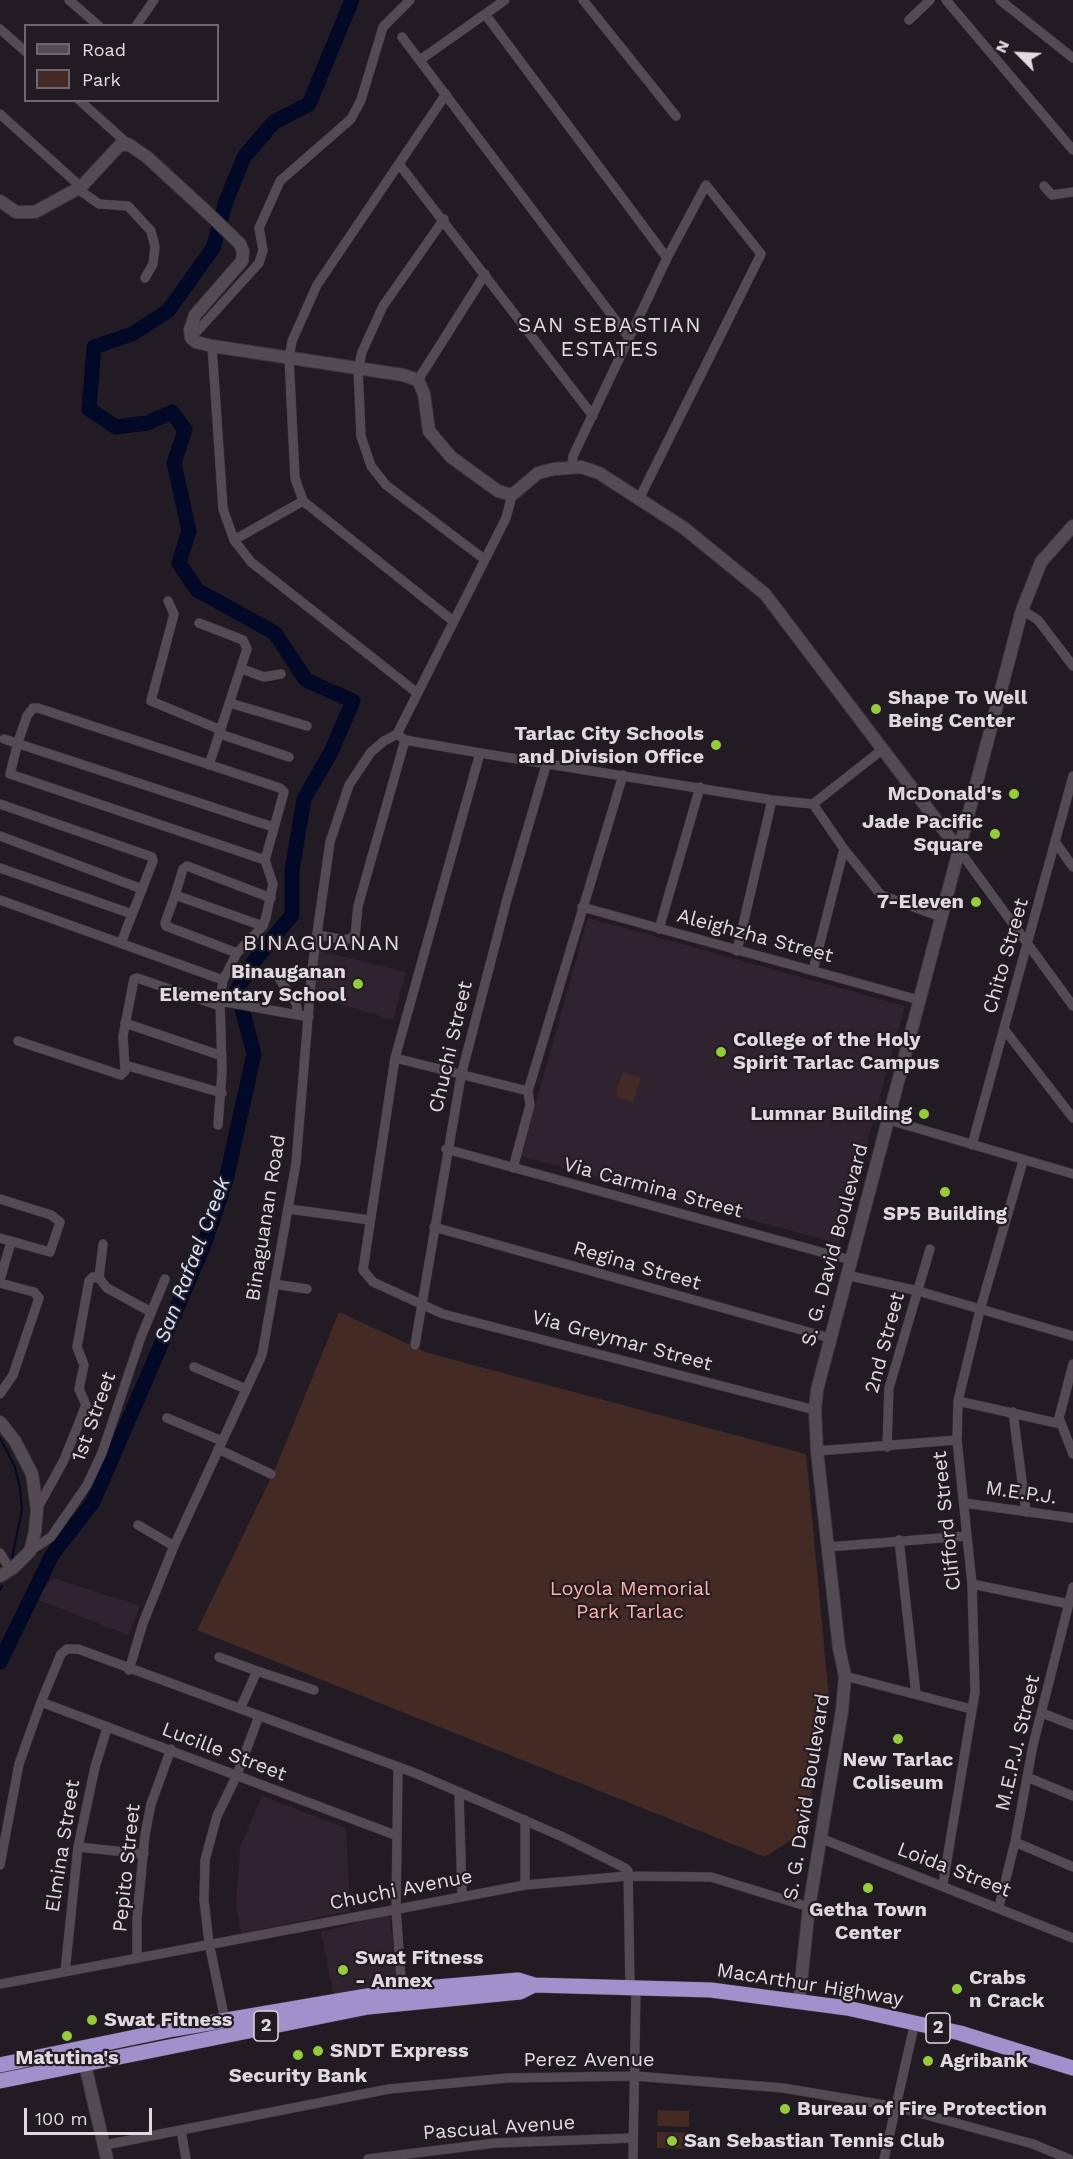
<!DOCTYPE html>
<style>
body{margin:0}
#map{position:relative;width:1073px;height:2159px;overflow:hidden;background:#231b23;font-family:"Work Sans",sans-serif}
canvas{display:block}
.legend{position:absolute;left:24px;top:24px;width:195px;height:78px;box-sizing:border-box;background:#231b23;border:2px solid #6f676f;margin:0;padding:8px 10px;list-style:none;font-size:18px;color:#e0dae0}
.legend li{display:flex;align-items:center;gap:12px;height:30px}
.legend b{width:30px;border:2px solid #6f676f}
.north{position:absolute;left:989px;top:24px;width:60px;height:60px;-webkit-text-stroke:4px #231b23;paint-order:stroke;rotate:294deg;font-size:16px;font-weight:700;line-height:24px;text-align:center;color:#e0dae0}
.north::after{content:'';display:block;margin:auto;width:21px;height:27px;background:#e0dae0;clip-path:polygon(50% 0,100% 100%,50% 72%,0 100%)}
.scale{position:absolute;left:24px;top:2108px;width:128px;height:27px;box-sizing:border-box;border:3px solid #e0dae0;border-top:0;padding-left:8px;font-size:18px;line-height:21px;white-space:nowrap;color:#e0dae0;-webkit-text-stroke:4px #231b23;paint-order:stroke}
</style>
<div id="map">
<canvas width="1073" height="2159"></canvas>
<ul class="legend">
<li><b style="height:8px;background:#544a54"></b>Road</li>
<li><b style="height:16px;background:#432a25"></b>Park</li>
</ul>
<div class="north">N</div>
<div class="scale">100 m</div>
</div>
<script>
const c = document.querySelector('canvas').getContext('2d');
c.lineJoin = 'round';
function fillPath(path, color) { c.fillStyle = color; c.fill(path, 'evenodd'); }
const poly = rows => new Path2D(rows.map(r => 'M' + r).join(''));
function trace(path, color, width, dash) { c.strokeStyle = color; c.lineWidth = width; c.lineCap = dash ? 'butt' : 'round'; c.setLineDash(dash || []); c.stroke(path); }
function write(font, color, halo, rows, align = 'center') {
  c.font = font + ' "Work Sans",sans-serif'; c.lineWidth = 4.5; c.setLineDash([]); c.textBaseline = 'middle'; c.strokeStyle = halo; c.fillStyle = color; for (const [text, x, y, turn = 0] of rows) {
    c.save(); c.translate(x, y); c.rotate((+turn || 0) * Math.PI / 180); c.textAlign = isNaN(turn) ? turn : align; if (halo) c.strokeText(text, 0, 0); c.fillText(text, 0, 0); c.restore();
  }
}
fillPath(poly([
 [588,918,905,1006,839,1244,521,1156],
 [316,950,406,972,393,1020,313,996],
 [53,1578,140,1606,128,1635,36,1599],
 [262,1796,346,1828,350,1911,241,1933,236,1905,240,1847],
 [389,1915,400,1983,334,1997,321,1932]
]), '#302330');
fillPath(poly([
 [623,1072,641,1078,633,1102,615,1096],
 [339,1312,428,1353,806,1454,829,1698,805,1831,765,1857,197,1630,274,1472],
 [658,2110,689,2111,689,2127,657,2126],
 [657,2132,688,2133,688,2149,657,2148]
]), '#432a25');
trace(poly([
 [0,1438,15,1467,20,1488,22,1509,12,1558],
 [0,1590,2,1586]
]), '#010926', 2);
trace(poly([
 [0,1662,52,1555,93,1502,204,1245,226,1180,254,1054,237,990,255,960,292,915,292,870,304,799,331,752,353,701,306,680,275,633,197,590,179,563,189,531,174,463,185,430,172,412,147,423,116,427,89,409,94,347,132,334,168,311,213,248,226,201,244,157,274,122,309,104,352,0]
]), '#010926', 15);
const minor = poly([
 [69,0,99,26],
 [583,0,676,116],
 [946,0,1073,150],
 [1000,0,1073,58],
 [485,14,667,258],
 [909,20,930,0],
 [136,26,154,0],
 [0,29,26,52],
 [402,37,629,338],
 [420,60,505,0],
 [446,94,317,285,292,341,289,358,295,478,303,501,453,621],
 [79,100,128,144],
 [0,114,81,187],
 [399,164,593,416],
 [1044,186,1052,195,1073,192],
 [78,189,99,204,128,206,151,231,155,247,153,264,145,278],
 [444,219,383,306,362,352,358,369,361,436,371,466,386,485,484,559],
 [191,338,259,263,263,250,259,228,280,181,351,119,361,100,383,27,410,0],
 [212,346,223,509,234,540,251,562,416,692],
 [418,380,485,274],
 [572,467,573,456,667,258,706,185,761,254,639,499],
 [234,540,303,501],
 [168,601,174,614,151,701,221,730],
 [1022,610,1038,620,1073,666],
 [199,623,243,640,247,649,209,765],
 [242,669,264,677,281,674],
 [230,703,307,726],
 [33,708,38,708,280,788,284,792,265,860,10,774,18,742,27,716,33,708],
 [220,734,289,757],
 [397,734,405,740,480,753,772,800,813,804,844,849,881,895,941,917],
 [397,734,506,518,512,495],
 [4,739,273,827],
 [480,753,395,1058,363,1270,373,1282,443,1314,815,1410],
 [0,804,152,857,153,861,121,943],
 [813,804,883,749],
 [0,836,142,889],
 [1056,843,1073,867],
 [959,850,1073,1006],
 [0,868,132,914],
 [175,895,183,869,187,866,271,898],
 [0,900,223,980,220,1001,222,1072,218,1125],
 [582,907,919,1000],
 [659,929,700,787],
 [317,935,346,940,355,936,358,906,405,740],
 [737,951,772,800],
 [237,953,166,926,165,923,175,895,263,926],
 [813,970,844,849],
 [278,977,296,1003,298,1015],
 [223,980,237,953,263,926,266,917,273,884,265,860],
 [220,1001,309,1017],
 [125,1023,222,1056],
 [1004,1029,1073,1118],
 [18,1041,121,1075,125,1071,123,1036,134,979,137,978,220,1006],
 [395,1058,528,1091],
 [125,1065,222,1093],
 [889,1120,1073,1174],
 [972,1145,1073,776],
 [446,1149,850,1260],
 [513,1168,530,1105,528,1091,623,775],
 [0,1199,51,1215,60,1222,50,1252,0,1238],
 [289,1209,370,1220],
 [434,1227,830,1338],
 [846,1275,918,1291,1073,1336],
 [99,1278,103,1244],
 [0,1280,11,1242],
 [0,1283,34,1292,39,1298,13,1375,0,1394],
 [274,1284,307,1289],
 [415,1345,461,1076,507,899,547,762],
 [1073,1364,1059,1418,1073,1454],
 [194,1367,246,1389],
 [958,1401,1061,1424],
 [1013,1412,1026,1512],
 [167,1418,222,1441],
 [887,1447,889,1388,930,1249],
 [218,1449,271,1474],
 [817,1451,957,1440],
 [964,1503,1073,1518],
 [37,1509,64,1460,86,1405,79,1389,84,1365,77,1347,89,1281,93,1277,99,1278,107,1288,151,1312],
 [138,1525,174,1546],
 [899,1540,916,1694],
 [828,1547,966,1536],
 [30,1551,51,1537,87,1485,102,1453,141,1337,165,1279],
 [0,1553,10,1569],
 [972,1584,1069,1604],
 [219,1657,257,1671,240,1709],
 [129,1670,143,1623,174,1546,262,1355,296,1163,312,969,330,842,349,785,371,752,384,741,397,734],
 [257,1671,314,1690],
 [845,1676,971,1709],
 [41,1702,395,1835],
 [1042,1713,1073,1725],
 [398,1768,396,1910,402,1991],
 [1027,1777,1073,1796],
 [459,1792,462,1896],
 [820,1838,1073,1938],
 [1015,1842,1073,1867],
 [78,1847,144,1854],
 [0,1865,19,1764,41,1702,61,1654,67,1649,78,1649,415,1773,563,1837,625,1868,628,1871,630,1987],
 [943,1884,975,1692,972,1584,957,1440,958,1401,980,1310,1023,1161],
 [525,1885,525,1820],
 [999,1907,1015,1842,1033,1745,1073,1587],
 [137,1958,137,1918,145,1835,151,1804,171,1749],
 [65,1972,78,1847,95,1767,107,1728],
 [0,1984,525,1885,628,1876,711,1877,809,1907],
 [225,2020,209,1943,204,1900,205,1860,217,1816,236,1777,259,1716],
 [181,2130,186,2159],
 [105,2145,389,2089,507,2078,635,2076,783,2088,897,2107,1033,2144,1069,2159],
 [368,2159,495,2143,633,2138],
 [633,2159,636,1987],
 [884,2159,915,2022]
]);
const tertiary = poly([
 [0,201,16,212,35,212,81,187,119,146,128,144,147,157,209,214,240,244,243,251,242,261,195,315,190,330,191,338,196,342,212,346,403,375,418,380,424,394,429,431,451,457,498,491,512,495,538,473,554,469,581,467,599,473,684,528,765,594,959,850],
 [0,1422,15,1441,32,1474,37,1509,35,1532,30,1551,13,1568,0,1576],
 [799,2001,809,1907,842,1711,845,1676,839,1648,817,1451,815,1410,817,1390,1022,610,1041,562,1073,526],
 [83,2056,107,2159]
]);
const trunk = poly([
 [0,2065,174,2029,361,1997,413,1989,518,1980,534,1985,711,1990,847,2008,960,2033,1073,2068],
 [0,2081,368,2007,520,1992,534,1985]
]);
trace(minor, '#3b353b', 10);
trace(tertiary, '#3b353b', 14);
trace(trunk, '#3b353b', 16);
trace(minor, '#544a54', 9);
trace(tertiary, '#544a54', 12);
trace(trunk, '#a090cb', 15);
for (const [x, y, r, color] of [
 [876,709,6,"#95cc3a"],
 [716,745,6,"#95cc3a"],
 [1014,794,6,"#95cc3a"],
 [995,834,6,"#95cc3a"],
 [976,902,6,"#95cc3a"],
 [358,984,6,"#95cc3a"],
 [721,1052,6,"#95cc3a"],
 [924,1114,6,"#95cc3a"],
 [945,1192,6,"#95cc3a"],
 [898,1739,6,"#95cc3a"],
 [868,1888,6,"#95cc3a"],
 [343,1970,6,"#95cc3a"],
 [957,1989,6,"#95cc3a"],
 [92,2020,6,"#95cc3a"],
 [67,2036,6,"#95cc3a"],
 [318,2051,6,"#95cc3a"],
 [298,2055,6,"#95cc3a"],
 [928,2061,6,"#95cc3a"],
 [785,2109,6,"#95cc3a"],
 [672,2141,6,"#95cc3a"]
]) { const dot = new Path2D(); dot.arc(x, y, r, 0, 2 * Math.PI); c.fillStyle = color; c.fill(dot); trace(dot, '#231b23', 2); }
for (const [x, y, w] of [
 [266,2026,24],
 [938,2028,24]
]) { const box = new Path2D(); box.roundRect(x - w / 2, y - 15, w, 30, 4.5); c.fillStyle = '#231b23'; c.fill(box); trace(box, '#e0dae0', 1.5); }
write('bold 18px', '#e0dae0', null, [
 ["2",266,2026],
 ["2",938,2028]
]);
write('bold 20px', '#e0dae0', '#231b23', [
 ["Shape To Well",888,698],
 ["Being Center",888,721],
 ["Tarlac City Schools",704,734,"right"],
 ["and Division Office",704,757,"right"],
 ["McDonald's",1002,794,"right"],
 ["Jade Pacific",983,822,"right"],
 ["Square",983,845,"right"],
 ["7-Eleven",964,902,"right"],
 ["Binauganan",346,972,"right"],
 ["Elementary School",346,995,"right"],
 ["College of the Holy",733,1040],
 ["Spirit Tarlac Campus",733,1063],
 ["Lumnar Building",912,1114,"right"],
 ["SP5 Building",945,1214,"center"],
 ["New Tarlac",898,1760,"center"],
 ["Coliseum",898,1783,"center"],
 ["Getha Town",868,1910,"center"],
 ["Center",868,1933,"center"],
 ["Swat Fitness",355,1958],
 ["- Annex",355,1981],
 ["Crabs",969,1978],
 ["n Crack",969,2001],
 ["Swat Fitness",104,2020],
 ["SNDT Express",330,2051],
 ["Matutina's",67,2058,"center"],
 ["Agribank",940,2061],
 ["Security Bank",298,2076,"center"],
 ["Bureau of Fire Protection",797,2109],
 ["San Sebastian Tennis Club",684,2141]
], 'left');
write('20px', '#e0dae0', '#231b23', [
 ["Aleighzha Street",755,936,15],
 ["Chito Street",1006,956,-74],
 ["Chuchi Street",451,1047,-77],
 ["Via Carmina Street",653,1188,15],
 ["Binaguanan Road",266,1218,-81],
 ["S. G. David Boulevard",835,1245,-75],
 ["Regina Street",637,1266,16],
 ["Via Greymar Street",622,1341,15],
 ["2nd Street",885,1343,-75],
 ["1st Street",94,1417,-70],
 ["M.E.P.J.",1021,1493,8],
 ["Clifford Street",947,1521,-96],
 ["M.E.P.J. Street",1018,1743,-77],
 ["Lucille Street",224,1752,21],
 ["S. G. David Boulevard",807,1797,-81],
 ["Elmina Street",63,1846,-81],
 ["Pepito Street",127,1868,-84],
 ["Loida Street",954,1870,21],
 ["Chuchi Avenue",401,1890,-11],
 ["MacArthur Highway",810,1985,9],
 ["Perez Avenue",589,2060],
 ["Pascual Avenue",499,2128,-4]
]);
write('20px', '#fdb1a2', '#231b23', [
 ["Loyola Memorial",630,1589],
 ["Park Tarlac",630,1612]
]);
c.letterSpacing = '1.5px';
write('21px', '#e0dae0', '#231b23', [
 ["SAN SEBASTIAN",610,326],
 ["ESTATES",610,350]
]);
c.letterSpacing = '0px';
write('italic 21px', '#d5e2fb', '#231b23', [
 ["San Rafael Creek",193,1260,-69]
]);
c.letterSpacing = '1.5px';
write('22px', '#e0dae0', '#231b23', [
 ["BINAGUANAN",322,944]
]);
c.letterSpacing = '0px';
</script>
